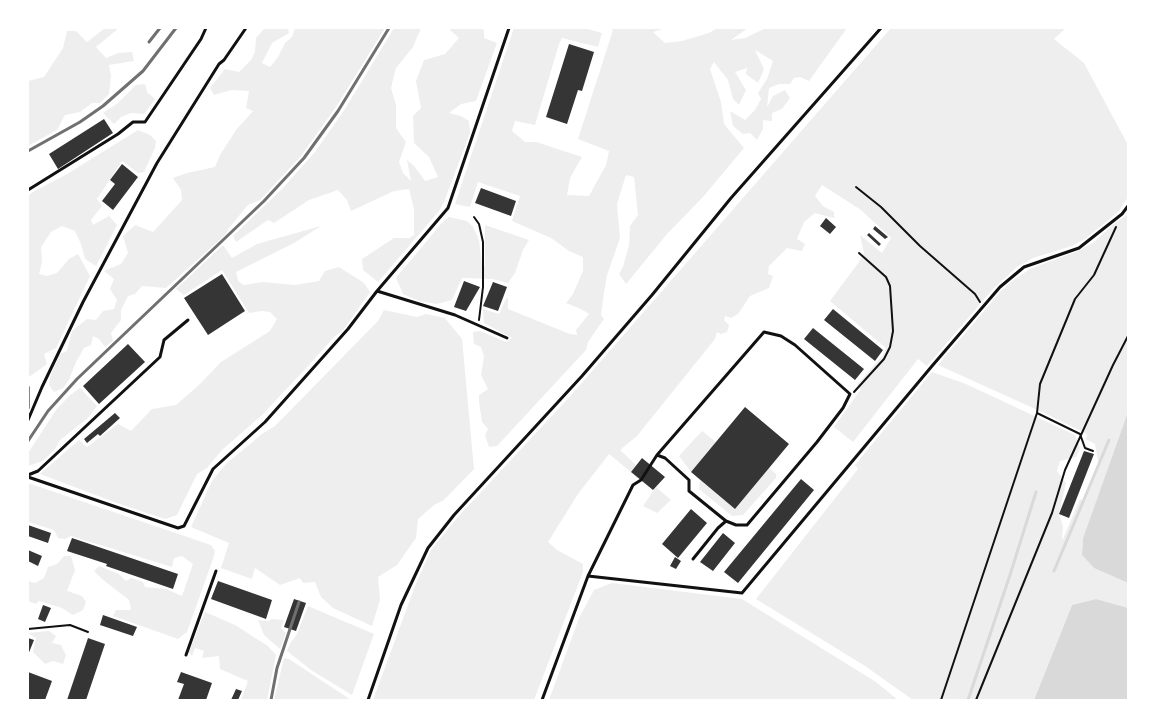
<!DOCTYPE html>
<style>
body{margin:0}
#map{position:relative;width:1156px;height:728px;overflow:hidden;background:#fff;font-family:Manrope,sans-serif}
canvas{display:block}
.frame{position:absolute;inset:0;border:29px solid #fff;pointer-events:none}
</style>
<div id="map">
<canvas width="1156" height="728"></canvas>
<div class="frame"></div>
</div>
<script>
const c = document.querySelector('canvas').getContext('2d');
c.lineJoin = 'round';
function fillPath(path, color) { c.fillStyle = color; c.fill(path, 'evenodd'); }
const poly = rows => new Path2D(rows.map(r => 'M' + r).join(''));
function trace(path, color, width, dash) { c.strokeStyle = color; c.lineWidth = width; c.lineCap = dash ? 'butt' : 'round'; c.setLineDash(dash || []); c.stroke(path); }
fillPath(poly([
 [105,28,119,28,96,47,106,58,118,53,132,52,134,61,109,65,111,76,109,94,100,103,92,103,80,112,65,115,57,130,28,146,28,81,44,77,63,48,67,31,76,31,87,42],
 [265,28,288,28,289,33,272,43,262,63,270,67,278,57,285,43,292,37,295,28,385,28,336,107,301,156,260,200,248,205,229,228,225,235,166,288,142,286,135,294,128,296,121,310,121,320,111,333,113,341,105,347,99,339,93,336,91,345,84,348,76,362,69,380,63,388,54,392,49,385,50,377,60,354,67,351,72,331,87,319,96,320,103,311,114,309,117,300,110,289,114,279,104,271,121,264,128,253,123,236,135,225,153,232,182,200,181,190,173,178,187,173,215,167,220,155,236,130,253,111,246,108,249,91,231,90,214,95,210,88,225,69,239,72,251,60,255,52,256,38],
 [394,28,421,28,413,47,396,68,391,88,396,105,396,128,406,142,399,162,403,173,411,181,407,160,415,167,425,181,438,177,429,157,414,143,413,116,421,108,416,81,424,60,445,54,459,38,450,30,451,28,480,28,484,30,484,38,497,43,476,101,461,104,449,113,461,116,469,121,470,133,444,202,439,211,378,282,363,270,362,259,394,238,409,238,414,235,414,209,409,189,394,191,351,211,347,200,338,190,309,200,274,223,268,220,236,242,233,236,282,189,315,152,345,109],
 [514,28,584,28,602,33,598,47,562,38,559,44,535,125,515,121,512,131,525,142,536,142,582,157,570,178,567,195,589,196,606,165,609,151,578,139,613,30,607,28,666,28,653,32,665,43,682,41,709,33,717,28,748,28,731,40,745,38,766,28,847,28,809,81,800,77,794,78,790,84,779,84,769,88,767,107,773,96,785,90,790,98,782,109,772,113,772,121,763,120,763,129,757,140,750,133,743,134,733,126,730,111,745,120,755,110,761,99,758,93,767,79,773,61,755,50,764,69,758,83,746,74,747,68,735,72,746,90,739,105,733,99,728,80,714,62,710,69,721,102,724,124,744,148,703,197,667,234,626,284,619,274,623,267,629,245,630,226,638,215,634,177,626,175,617,204,620,238,607,275,604,293,601,315,604,319,588,342,586,350,497,446,489,447,485,435,488,429,482,422,479,402,479,395,488,389,481,375,484,357,481,347,474,344,473,332,480,331,506,342,512,338,484,323,483,309,499,314,506,299,508,298,508,309,570,334,577,335,576,330,589,314,581,309,566,303,573,294,583,271,583,257,569,251,551,238,512,221,520,196,478,182,470,207,455,204],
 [891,28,1066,28,1054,39,1084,63,1128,145,1128,197,1118,212,1085,239,1072,246,1033,258,1017,267,992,290,927,366,918,359,853,442,834,427,861,389,857,385,883,355,886,348,830,301,859,262,864,253,860,235,882,253,891,238,861,210,822,185,815,196,823,206,834,212,834,218,815,213,804,222,797,239,805,244,802,251,787,248,769,266,768,274,773,276,769,288,750,296,738,314,731,318,725,316,724,320,729,325,727,332,721,334,717,332,715,339,637,436,620,450,636,465,631,472,609,454,578,494,548,542,557,550,583,564,583,572,534,700,373,700,415,586,431,550,457,518,574,392],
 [145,84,147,92,155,99,144,114,131,113,121,117,114,124,103,113,118,103,136,85],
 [138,130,150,135,156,141,155,148,144,172,138,173,122,161,97,199,102,206,91,220,93,225,109,216,117,225,96,266,85,259,81,244,75,231,62,226,51,232,41,247,42,262,39,274,47,276,57,273,69,259,78,254,90,276,56,348,44,354,47,364,29,377,28,197,31,193,67,174],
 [1128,214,1128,412,1083,538,1082,555,1094,568,1128,583,1128,608,1096,599,1072,605,1034,700,913,700,865,666,756,599,858,469,855,465,932,372,966,384,1075,435,1080,448,1076,457,1060,461,1057,471,1066,483,1059,514,1063,526,1062,541,1080,499,1085,501,1099,467,1095,444,1086,439,1087,434,1042,412,938,365,1002,290,1015,279,1030,269,1078,251,1094,242,1115,223],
 [449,217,467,221,473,227,479,240,482,265,485,266,485,225,529,240,523,250,515,273,508,283,492,279,462,278,452,300,437,304,419,301,403,294,396,278,441,224],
 [321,226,294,243,236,272,238,281,244,285,263,282,295,285,319,281,325,271,339,267,364,283,370,292,344,329,334,337,308,366,262,415,222,450,207,468,197,474,177,515,165,519,114,502,40,474,79,440,87,447,118,424,131,431,152,409,176,405,200,384,221,362,270,331,277,319,270,312,262,311,249,313,222,270,184,295,176,289,223,245,232,258,257,244],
 [384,310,417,317,426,314,445,318,462,339,474,469,444,500,434,505,418,519,416,538,397,565,378,577,380,600,372,626,333,608,321,597,315,582,303,583,300,578,280,585,255,568,252,579,221,568,229,543,191,527,212,481,226,464,262,434,275,426,378,321],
 [80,388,97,406,88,418,60,440,55,449,43,461,28,466,28,453,56,410,69,396],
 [702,431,716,442,691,472,679,456],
 [769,468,776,474,776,478,743,515,732,516,699,489,700,480,735,509],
 [28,483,211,545,215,551,213,559,187,632,178,639,113,616,116,610,131,610,129,600,102,579,94,571,99,566,119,574,126,581,131,578,143,582,145,587,166,589,182,596,193,564,182,556,174,558,172,567,71,536,65,539,58,538,54,530,28,522],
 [656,487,671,500,657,513,643,506],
 [64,556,71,556,75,570,67,591,82,596,86,602,83,610,73,615,62,608,39,601,36,604,28,601,28,581,35,583,44,578,48,567,57,564],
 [612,583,742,599,876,682,898,700,549,700,579,618,594,590],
 [308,606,374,634,352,695,311,670,287,651,291,642,297,634],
 [205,612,235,625,268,646,276,655,267,700,241,700,248,681,220,669,219,656,202,658,204,651,195,648,192,656,189,652],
 [272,619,284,620,281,628,286,633,280,649,264,635,258,620,268,621],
 [49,631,56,636,52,643,61,645,66,655,63,664,53,661,45,664,33,652,36,638,28,633],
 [284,658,289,659,351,700,274,700]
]), '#eee');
fillPath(poly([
 [1128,412,1128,583,1094,568,1082,555,1083,538],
 [1096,599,1128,608,1128,700,1034,700,1072,605]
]), '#d9d9d9');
trace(poly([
 [1054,571,1109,440],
 [968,700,1010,575,1036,492]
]), '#d9d9d9', 3);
fillPath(poly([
 [569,44,594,52,582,91,578,90,567,124,546,117],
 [104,119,113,133,58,169,49,154],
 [122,164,138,177,113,210,102,201,115,184,110,180],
 [481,188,516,201,511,216,475,203],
 [826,218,836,227,830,234,820,226],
 [875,226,888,237,885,239,873,229],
 [869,233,881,244,879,246,867,235],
 [222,274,245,311,208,335,184,298],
 [464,281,480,287,466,311,454,307],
 [493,282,507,287,498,311,483,306],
 [833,309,883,350,875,361,824,320],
 [813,328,864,369,855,380,804,339],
 [128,344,145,362,99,404,83,386],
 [745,407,789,444,735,509,691,472],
 [115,413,120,418,100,436,98,434,87,443,84,439],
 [1084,451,1094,454,1069,518,1059,514],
 [642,458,665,477,653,490,631,472],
 [801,479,814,490,738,583,724,572],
 [691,509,707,523,678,558,662,544],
 [28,525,51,533,48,543,28,536],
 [723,533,735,543,713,571,700,562],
 [72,538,178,574,173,589,106,566,107,564,67,551],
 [28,550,42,556,38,566,28,561],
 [675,557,681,561,676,569,670,566],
 [218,581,272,600,266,619,211,599],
 [294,599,306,603,296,631,284,627],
 [43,605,51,608,45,622,38,619],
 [103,615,137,627,133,636,100,625],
 [28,638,34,640,28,655],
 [88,638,105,644,86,700,67,700],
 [28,672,52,681,45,700,28,700],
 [181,672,212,683,206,700,178,700,184,684,177,682],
 [236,689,242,691,238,700,231,700]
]), '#353535');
trace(poly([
 [856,187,881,207,920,246,975,294,980,302],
 [474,217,479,224,483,242,483,287,479,320],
 [854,392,884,359,890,347,893,331,890,286,886,277,859,253],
 [1037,413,1080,434,1085,448,1093,451],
 [28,629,70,625,88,632],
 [941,700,1037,413,1040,384,1075,299,1094,275,1116,227],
 [976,700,1052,513,1065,470,1113,365,1128,336]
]), '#111', 2);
trace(poly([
 [28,190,118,134,133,122,145,122,201,39,206,28],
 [377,291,448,208,509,28],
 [28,387,28,408],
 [28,420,42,387,83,302,157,163,219,64,224,60,246,28],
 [657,455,665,458,689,480,689,491,726,521],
 [28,475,38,471,160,357,164,340,188,320],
 [28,477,178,528,184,526,213,469,265,422,348,329,377,291,455,315,507,338],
 [588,576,633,485,641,480,657,455,764,332,781,336,795,345,850,394,843,408,817,442,747,525,736,525,726,521,718,528,693,559],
 [186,655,216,571],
 [368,700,401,605,428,548,454,515,582,376,652,295,731,198,881,28],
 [542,700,588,576,742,593,932,366,1000,287,1024,267,1079,248,1122,214,1128,206]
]), '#111', 3);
trace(poly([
 [149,42,160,28],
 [28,151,80,122,103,106,143,71,176,28],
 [28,441,48,411,77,379,264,201,304,158,338,111,389,28],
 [271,700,277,668,299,602]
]), '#707070', 3);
</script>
